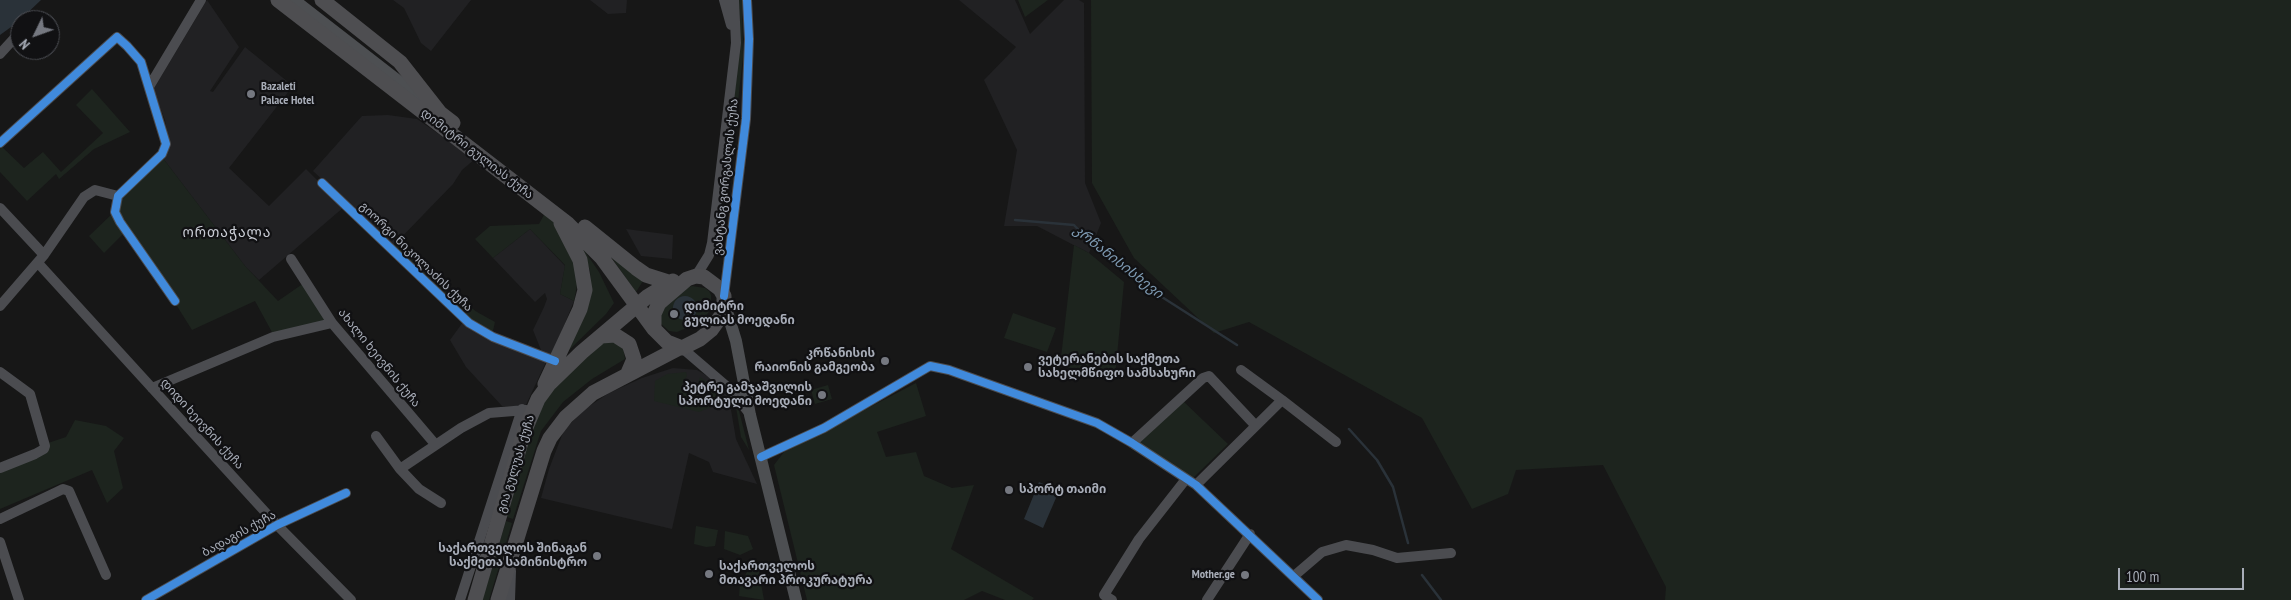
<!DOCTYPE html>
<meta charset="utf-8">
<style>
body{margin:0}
#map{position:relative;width:2291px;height:600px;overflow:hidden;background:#171717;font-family:"PT Sans Narrow",sans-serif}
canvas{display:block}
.north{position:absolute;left:10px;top:10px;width:50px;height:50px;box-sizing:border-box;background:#111113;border:1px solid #4d4f55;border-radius:50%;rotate:228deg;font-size:14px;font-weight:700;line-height:20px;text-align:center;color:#a8adb8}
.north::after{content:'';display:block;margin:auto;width:18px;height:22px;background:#757880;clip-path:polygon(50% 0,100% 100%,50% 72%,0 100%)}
.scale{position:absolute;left:2118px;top:568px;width:126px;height:22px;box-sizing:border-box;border:2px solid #a8adb8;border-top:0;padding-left:6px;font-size:15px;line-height:18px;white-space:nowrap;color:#a8adb8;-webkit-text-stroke:4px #111113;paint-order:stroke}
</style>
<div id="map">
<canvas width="2291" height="600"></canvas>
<div class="north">N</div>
<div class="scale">100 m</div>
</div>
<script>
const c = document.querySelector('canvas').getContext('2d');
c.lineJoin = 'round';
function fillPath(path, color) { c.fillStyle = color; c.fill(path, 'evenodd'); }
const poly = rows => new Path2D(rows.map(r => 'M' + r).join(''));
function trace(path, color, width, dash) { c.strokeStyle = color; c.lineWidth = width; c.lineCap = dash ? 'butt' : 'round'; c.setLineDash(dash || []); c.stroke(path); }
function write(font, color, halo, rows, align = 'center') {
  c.font = font + ' "PT Sans Narrow","Noto Sans Georgian",sans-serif'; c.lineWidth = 4.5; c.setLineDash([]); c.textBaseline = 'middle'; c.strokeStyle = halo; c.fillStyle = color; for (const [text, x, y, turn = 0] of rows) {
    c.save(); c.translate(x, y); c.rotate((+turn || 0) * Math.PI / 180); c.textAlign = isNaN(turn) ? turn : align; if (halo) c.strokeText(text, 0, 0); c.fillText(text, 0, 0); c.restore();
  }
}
fillPath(poly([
 [207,0,239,47,210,91,213,92,245,47,293,86,229,168,269,206,306,169,344,207,259,280,245,266,162,157,169,144,165,120,153,90],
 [393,0,471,0,431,51,421,43,404,8],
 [590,0,627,0,626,13,608,14],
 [959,0,1015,0,1030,34,1064,0,1079,0,1084,3,1085,183,1101,223,1089,253,1037,226,1004,226,1017,150,984,80,1016,47],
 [388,115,417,119,475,159,462,170,453,184,393,246,313,171,362,116],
 [530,229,565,266,560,294,574,301,552,355,541,350,533,330,544,307,547,299,545,293,535,302,493,258],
 [626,229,673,235,672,259,641,256],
 [463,322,546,362,525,407,502,406,466,367,450,340],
 [673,368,697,370,716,381,723,389,729,398,736,439,757,484,713,472,709,462,689,453,672,529,541,498,549,469,564,430,585,409,609,393,642,378]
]), '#212123');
fillPath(poly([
 [739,0,742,0,743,57,724,226,721,225,740,41],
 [1018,0,1048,0,1025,17],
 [1091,0,2291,0,2291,600,1665,600,1666,587,1603,465,1516,470,1508,494,1472,509,1422,418,1249,322,1214,333,1134,258,1092,183],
 [92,89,130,132,94,149,59,179,56,174,27,201,0,172,0,145,24,168,43,152,61,172,103,133,76,105],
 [162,157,245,266,278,301,304,283,326,320,273,334,255,301,192,330,118,212,121,198],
 [113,213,124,233,104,253,89,236],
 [545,213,553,219,572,255,578,280,574,301,560,294,565,265,530,229,493,258,475,239,490,226,539,224],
 [399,239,446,289,477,312,495,322,492,335,470,322,393,246],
 [1074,245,1089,253,1124,282,1115,377,1060,366],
 [582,247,599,272,614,303,606,314,561,358,591,292,590,271],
 [609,254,643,281,636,292],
 [692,286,705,288,709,291,711,295,711,309,701,322,677,332,669,331,660,323,657,311,682,289],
 [1013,313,1056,328,1047,352,1004,338],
 [606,339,622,341,625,359,592,379,563,402,541,431,513,519,507,517,528,442,544,399],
 [686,372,687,376,682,384,685,389,690,391,696,389,700,377,718,389,723,398,722,402,699,412,654,401,655,381,667,374],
 [916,383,926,416,877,432,886,457,916,452,924,476,952,488,974,485,951,549,1034,598,1032,600,1005,600,982,591,964,600,807,600,774,465,784,452],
 [828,385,832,399,815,404,811,390],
 [735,401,737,403,749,450,741,437],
 [1183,401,1228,444,1192,479,1138,442],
 [75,420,106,426,124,438,114,451,123,488,107,503,92,470,0,509,0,473,47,452,48,443,66,437],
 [506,521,512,523,489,600,482,600],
 [696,526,718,530,715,546,706,547,694,544],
 [725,531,748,536,753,549,740,555,724,549],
 [754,560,757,561,764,600,739,596,740,584]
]), '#1d241e');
fillPath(poly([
 [0,0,41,0,18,22,0,35],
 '673 308a12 12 0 1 1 24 0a12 12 0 1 1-24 0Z',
 [1039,482,1059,491,1043,528,1024,519]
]), '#2a3239');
trace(poly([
 [1015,220,1074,225,1088,240,1140,283,1237,345],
 [1349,429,1377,460,1393,487,1408,543],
 [1422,575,1441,600]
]), '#2a3239', 2.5);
trace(poly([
 [724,0,731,25],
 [0,54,20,32],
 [149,87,201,0],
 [0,143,117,37,127,46,141,62,166,144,162,154,118,196,115,212,120,222,175,301],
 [322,183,469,323,493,337,555,361],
 [0,208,44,255],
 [291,259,332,323,435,444],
 [38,263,277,525,351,600],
 [696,276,709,255,712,243,736,43,734,0],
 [724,296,746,119,749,39,747,0],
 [0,306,44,255,84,197,95,190,118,196],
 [682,348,731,390,749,413],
 [0,372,30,394,45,446,44,449,35,454,0,468],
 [152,388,273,337,332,323],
 [1282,400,1336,442],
 [376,436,400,469,419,489,441,503],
 [1132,443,1203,378,1209,376,1255,425],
 [761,457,824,428,930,366,949,370,1097,423,1132,443,1196,485,1318,600],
 [400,469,461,428,489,413,526,410],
 [1196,485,1282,400,1241,370],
 [0,519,63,489,69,491,106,575],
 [0,542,19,600],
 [1294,576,1322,552,1346,545,1373,550,1397,558,1451,553],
 [146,600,277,525,346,493],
 [460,600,522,409],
 [510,600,511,571],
 [1112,600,1104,595,1139,539,1186,479],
 [1207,600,1250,534]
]), '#4b4c50', 10);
trace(poly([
 [294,0,428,104],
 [725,305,736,341,750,415,796,600]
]), '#4d4f52', 12);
trace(poly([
 [278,0,568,224,602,258,654,329,667,342,682,348,700,339,711,330,724,312,724,296,720,289,704,277,696,276,687,279,659,303,654,314,654,329],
 [322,0,400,62,440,113,453,123],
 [585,227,636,268,646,275,668,282],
 [601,336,615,335,629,344,634,359,628,373],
 [545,384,580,309,585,290,580,260,561,223],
 [475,600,524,432,538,399,549,384,582,352,647,297,673,281],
 [498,600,544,451,550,438,566,417,593,393,679,348]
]), '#4e4e51', 15);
trace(poly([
 [0,143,117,37,127,46,141,62,166,144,162,154,118,196,115,212,120,222,175,301],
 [322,183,469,323,493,337,555,361],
 [724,296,746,119,749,39,747,0],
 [761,457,824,428,930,366,949,370,1097,423,1132,443,1196,485,1318,600],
 [146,600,277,525,346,493]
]), '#408adc', 8);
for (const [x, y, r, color] of [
 [251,94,5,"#757880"],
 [674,314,5,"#757880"],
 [885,361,5,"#757880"],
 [1028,367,5,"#757880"],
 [822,395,5,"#757880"],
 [1009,490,5,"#757880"],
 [597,556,5,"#757880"],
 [709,574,5,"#757880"],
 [1245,575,5,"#757880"]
]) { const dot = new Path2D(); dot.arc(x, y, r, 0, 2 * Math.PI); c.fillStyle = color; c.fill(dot); trace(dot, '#111113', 2); }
write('bold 12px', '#a8adb8', '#111113', [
 ["Bazaleti",261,87],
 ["Palace Hotel",261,101],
 ["დიმიტრი",684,307],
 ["გულიას მოედანი",684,321],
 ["კრწანისის",875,354,"right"],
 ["რაიონის გამგეობა",875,368,"right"],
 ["ვეტერანების საქმეთა",1038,360],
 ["სახელმწიფო სამსახური",1038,374],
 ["პეტრე გამჯაშვილის",812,388,"right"],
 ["სპორტული მოედანი",812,402,"right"],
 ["სპორტ თაიმი",1019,490],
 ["საქართველოს შინაგან",587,549,"right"],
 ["საქმეთა სამინისტრო",587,563,"right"],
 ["საქართველოს",719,567],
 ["მთავარი პროკურატურა",719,581],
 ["Mother.ge",1235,575,"right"]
], 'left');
write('12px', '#a8adb8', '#111113', [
 ["დიმიტრი გულიას ქუჩა",477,154,38],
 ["ვახტანგ გორგასლის ქუჩა",726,177,-84],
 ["გიორგი ნიკოლაძის ქუჩა",416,257,44],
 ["ახალი ხეივნის ქუჩა",379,358,51],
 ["დიდი ხეივნის ქუჩა",202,424,48],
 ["გია გულუას ქუჩა",516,464,-73],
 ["ბადაგის ქუჩა",239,534,-29]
]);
c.letterSpacing = '1px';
write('14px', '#c9ccd4', '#111113', [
 ["ორთაჭალა",227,233]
]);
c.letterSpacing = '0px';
write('italic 14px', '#7f9bb3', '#111113', [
 ["კრწანისისხევი",1118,262,38]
]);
</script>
